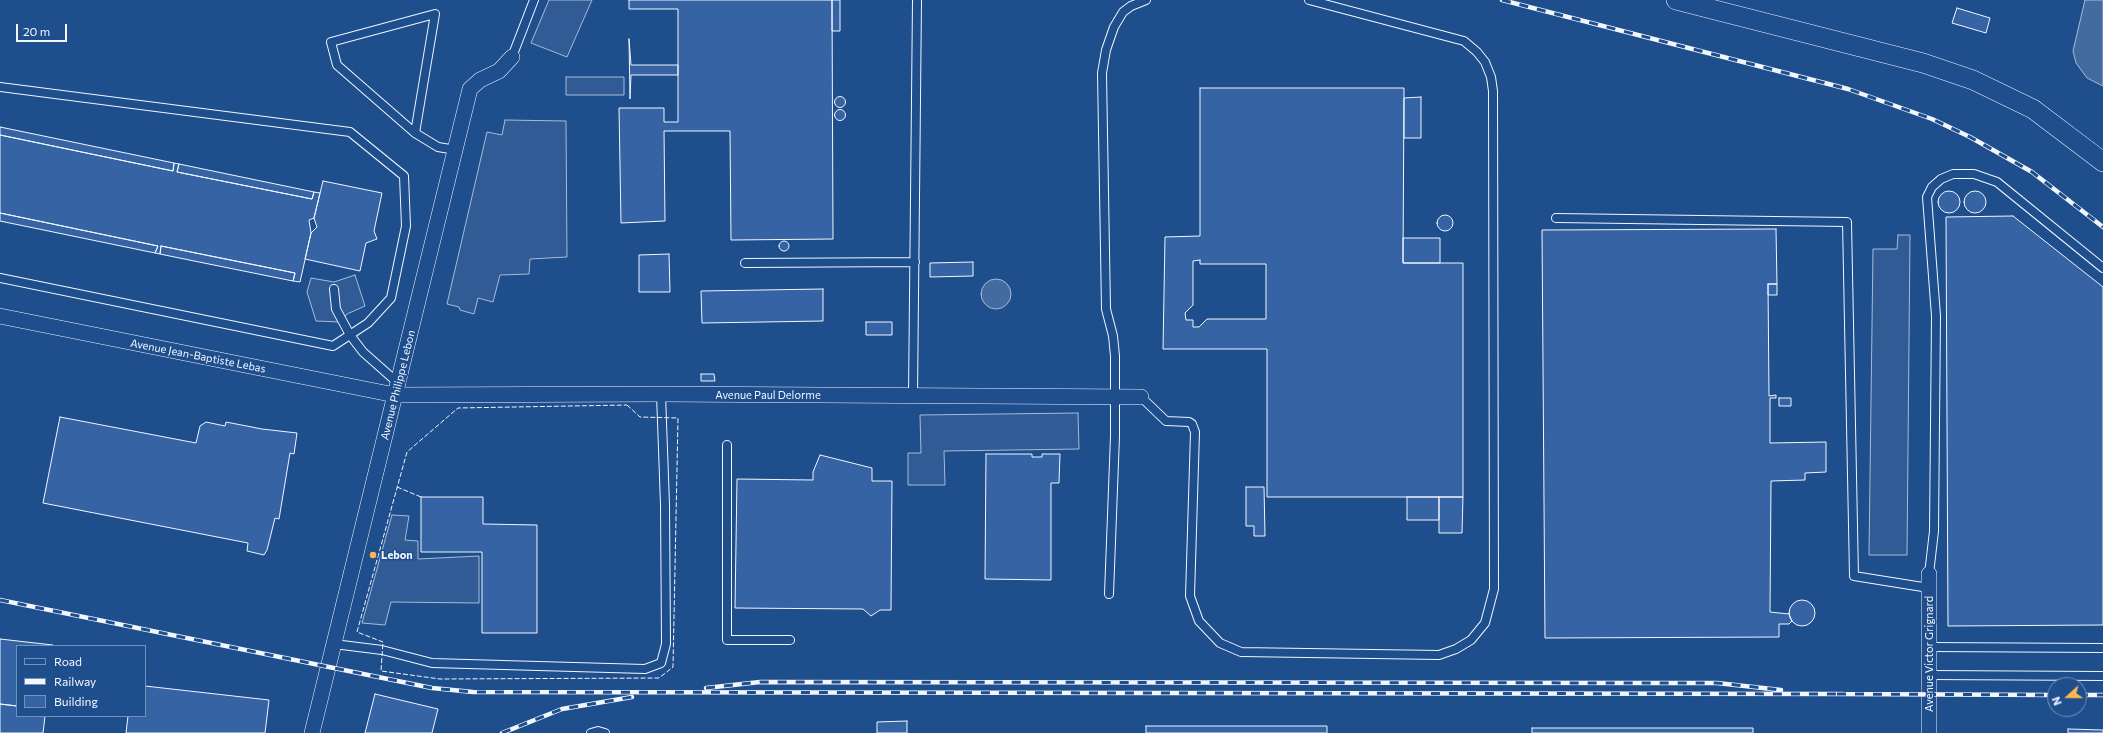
<!DOCTYPE html>
<html>
<head>
<meta charset="utf-8">
<style>
	body { margin:0 }
	#map { position:relative; width:2103px; height:733px; overflow:hidden; background:#1f4e8c; font-family:Commissioner,sans-serif }
	canvas { display:block }
	.legend { position:absolute; left:16px; top:645px; width:130px; height:72px; box-sizing:border-box; background:#1f4e8c; border:1px solid #7391ba; margin:0; padding:5px 7px; list-style:none; font-size:12px; color:#f2f6ff }
	.legend li { display:flex; align-items:center; gap:8px; height:20px }
	.legend b { width:20px; border:1px solid #7391ba }
	.north { position:absolute; left:2047px; top:677px; width:40px; height:40px; box-sizing:border-box; background:#1f4e8c; border:1px solid #7391ba; border-radius:50%; rotate:249deg; font-size:11px; font-weight:700; line-height:16px; text-align:center; color:#f2f6ff }
	.north::after { content:''; display:block; margin:auto; width:14px; height:18px; background:#ffb74d; clip-path:polygon(50% 0,100% 100%,50% 72%,0 100%) }
	.scale { position:absolute; left:16px; top:24px; width:51px; height:18px; box-sizing:border-box; border:2px solid #f2f6ff; border-top:0; padding-left:5px; font-size:12px; line-height:14px; white-space:nowrap; color:#f2f6ff; -webkit-text-stroke:3px #1f4e8c; paint-order:stroke }
</style>
</head>
<body>
<div id="map">
<canvas width="2103" height="733"></canvas>
<ul class="legend">
<li><b style="height:5px;background:#1f4e8c"></b>Road</li>
<li><b style="height:5px;background:#f2f6ff"></b>Railway</li>
<li><b style="height:11px;background:#3563a3"></b>Building</li>
</ul>
<div class="north">N</div>
<div class="scale">20 m</div>
</div>
<script>
const g = document.querySelector('canvas').getContext('2d');
g.lineJoin = 'round';
function fill(path, color) { g.fillStyle = color; g.fill(path, 'evenodd'); }
const toPath = rows => new Path2D(rows.map(r => 'M' + r).join(''));
function stroke(path, color, width, dash) { g.strokeStyle = color; g.lineWidth = width; g.lineCap = dash ? 'butt' : 'round'; g.setLineDash(dash || []); g.stroke(path); }
function label(font, color, halo, rows, align = 'center') {
  g.font = font + ' Commissioner,sans-serif'; g.lineWidth = 3; g.setLineDash([]); g.textBaseline = 'middle'; g.strokeStyle = halo; g.fillStyle = color; for (const [text, x, y, turn = 0] of rows) {
    g.save(); g.translate(x, y); g.rotate((+turn || 0) * Math.PI / 180); g.textAlign = isNaN(turn) ? turn : align; if (halo) g.strokeText(text, 0, 0); g.fillText(text, 0, 0); g.restore();
  }
}
const built = toPath([
	[549,0,592,0,567,57,531,43,549,0],
	[566,77,624,77,624,95,566,95,566,77],
	[505,120,566,121,567,257,530,259,529,274,500,275,493,302,478,298,474,314,460,310,459,307,447,304,487,132,502,135,505,120],
	[1898,235,1910,235,1907,555,1869,555,1873,249,1897,249,1898,235],
	[355,275,365,306,347,314,340,322,316,321,307,292,311,278,334,282,355,275],
	[1078,413,1079,449,944,451,945,485,908,485,908,453,921,453,920,415,1078,413],
	[392,515,409,516,405,540,418,541,418,559,479,556,479,603,391,602,385,625,362,623,392,515]
]);
fill(built, '#305b95');
stroke(built, '#a8bbd7', 1);
const water = toPath([
	[2085,0,2103,0,2103,86,2087,78,2076,63,2073,51,2085,0],
	'981 294a15 15 0 1 1 30 0a15 15 0 1 1-30 0Z'
]);
fill(water, '#446ba0');
stroke(water, '#a8bbd7', 1);
const building = toPath([
	[629,0,832,0,833,239,731,240,730,131,664,131,665,221,621,223,619,108,664,108,664,122,678,122,678,9,629,9,629,0],
	[832,0,840,0,840,31,832,31,832,0],
	[1957,8,1990,18,1986,33,1952,23,1957,8],
	[629,39,631,65,678,65,678,75,631,75,630,99,629,39],
	[1200,88,1404,88,1403,263,1463,263,1463,497,1267,497,1267,349,1163,349,1165,237,1200,236,1200,88],
	[1200,260,1200,264,1266,264,1266,319,1207,319,1199,327,1193,327,1193,320,1186,320,1185,313,1193,305,1193,261,1200,260],
	'834.5 102a5.5 5.5 0 1 1 11 0a5.5 5.5 0 1 1-11 0Z',
	[1421,97,1421,138,1404,138,1404,98,1421,97],
	'834.5 115a5.5 5.5 0 1 1 11 0a5.5 5.5 0 1 1-11 0Z',
	[0,127,174,163,173,171,0,135,0,127],
	[0,135,173,171,174,163,179,164,177,172,312,199,314,192,320,193,314,218,309,220,311,233,300,282,293,281,295,273,161,246,160,254,155,253,158,246,0,213,0,135],
	[179,164,208,170,314,192,312,199,177,172,179,164],
	[323,181,382,193,374,231,377,239,366,243,360,271,305,259,311,233,317,227,314,218,323,181],
	'1964 202a11 11 0 1 1 22 0a11 11 0 1 1-22 0Z',
	'1938 202a11 11 0 1 1 22 0a11 11 0 1 1-22 0Z',
	[0,213,158,246,155,253,0,221,0,213],
	'1437 223a8 8 0 1 1 16 0a8 8 0 1 1-16 0Z',
	[2013,216,2103,287,2103,625,1948,626,1946,217,2013,216],
	[1776,229,1777,284,1768,284,1769,396,1776,395,1776,398,1770,398,1770,443,1826,442,1826,472,1805,473,1805,480,1771,481,1770,612,1789,614,1792,621,1789,624,1779,624,1779,637,1545,638,1542,230,1776,229],
	[1403,238,1440,238,1440,263,1403,263,1403,238],
	'779 246a5 5 0 1 1 10 0a5 5 0 1 1-10 0Z',
	[161,246,295,273,293,281,199,262,160,254,161,246],
	[669,254,670,292,639,292,639,255,669,254],
	[973,262,973,276,930,277,930,263,973,262],
	[1768,284,1777,284,1777,295,1768,295,1768,284],
	[823,289,823,321,702,323,701,291,823,289],
	[866,322,892,322,892,335,866,335,866,322],
	[701,374,714,374,715,381,701,381,701,374],
	[1779,398,1791,398,1791,406,1779,406,1779,398],
	[60,417,196,443,200,426,206,422,225,426,226,422,262,429,297,433,294,454,290,453,279,519,275,518,267,550,264,555,247,551,248,543,43,503,60,417],
	[986,454,1032,454,1032,457,1042,457,1042,454,1060,454,1059,483,1051,483,1051,580,985,579,986,454],
	[820,455,872,468,872,481,892,481,891,610,880,610,871,616,863,609,735,608,737,479,813,480,813,472,820,455],
	[1246,487,1264,487,1265,536,1254,536,1254,526,1246,526,1246,487],
	[421,497,483,497,483,524,537,525,537,633,482,633,482,552,421,552,421,497],
	[1407,497,1439,497,1439,520,1407,520,1407,497],
	[1439,497,1463,497,1462,533,1439,533,1439,497],
	'1789 613a13 13 0 1 1 26 0a13 13 0 1 1-26 0Z',
	[0,639,53,645,52,646,17,646,17,706,0,704,0,639],
	[145,686,269,700,265,733,126,733,128,716,145,716,145,686],
	[375,694,438,709,432,733,365,733,375,694],
	[0,704,17,706,17,716,45,716,43,733,0,733,0,704],
	[907,721,907,733,877,733,877,722,907,721],
	[1146,726,1327,726,1327,733,1146,733,1146,726],
	[1532,728,1753,728,1753,733,1532,733,1532,728],
	[2068,729,2103,730,2103,733,2068,733,2068,729]
]);
fill(building, '#3563a3');
stroke(building, '#f2f6ff', 1);
const service = toPath([
	[512,57,534,0],
	[0,87,350,132,404,176,406,226,391,298,368,323,333,346,0,278],
	[415,133,435,14,331,42,337,65,415,133,438,147,456,150],
	[1556,218,1847,222,1854,576,1929,588],
	[745,263,915,262],
	[334,289,336,309,350,335,363,352,398,383],
	[913,396,917,0],
	[1141,397,1166,421,1189,422,1192,424,1195,432,1190,596,1199,621,1220,643,1241,652,1439,655,1456,649,1471,640,1485,623,1494,589,1493,91,1491,77,1485,62,1477,52,1464,41,1309,0],
	[727,445,727,640,790,640],
	[1929,574,1934,531,1936,316,1927,197,1932,187,1941,179,1953,174,1974,174,1997,182,2103,268],
	[1109,594,1115,436,1115,356,1113,336,1106,309,1102,73,1106,50,1114,27,1123,12,1131,6,1146,0],
	[334,644,382,650,432,663,645,669,661,663,666,644,665,505,661,394],
	[1929,647,2103,648],
	[1929,675,2103,676],
	[591,733,598,731,605,733]
]);
const minor = toPath([
	[0,316,395,395,661,394,1141,397],
	[1929,574,1929,733],
	[312,733,470,89,480,80,499,71,512,57]
]);
const tertiary = toPath([
	[1676,0,1923,63,1973,80,2033,109,2103,162]
]);
stroke(service, '#f2f6ff', 10);
stroke(minor, '#f2f6ff', 16);
stroke(tertiary, '#f2f6ff', 20);
stroke(service, '#1f4e8c', 8);
stroke(minor, '#1f4e8c', 15);
stroke(tertiary, '#1f4e8c', 19);
const rail = toPath([
	[1502,0,1848,89,1932,119,1970,137,2032,172,2103,227],
	[0,600,432,688,473,692,1843,694],
	[706,688,760,682,1668,683,1717,683,1781,690],
	[1837,694,2055,695],
	[2079,695,2103,695],
	[502,733,562,709,632,697]
]);
stroke(rail, '#f2f6ff', 4.5);
stroke(rail, '#1f4e8c', 3, [9]);
stroke(toPath([
	[627,405,640,417,678,418,673,667,659,678,440,679,381,671,383,642,357,632,407,452,458,408,627,405],
	[397,487,421,497]
]), '#f2f6ff', 1, [5, 2]);
for (const [x, y, r, color] of [
	[373,555,4,"#ffb74d"]
]) { const dot = new Path2D(); dot.arc(x, y, r, 0, 2 * Math.PI); g.fillStyle = color; g.fill(dot); stroke(dot, '#1f4e8c', 1.5); }
label('11px', '#f2f6ff', '#1f4e8c', [
	["Avenue Jean-Baptiste Lebas",198,356,11],
	["Avenue Philippe Lebon",398,385,-76],
	["Avenue Paul Delorme",768,395],
	["Avenue Victor Grignard",1929,654,-90]
]);
label('bold 11px', '#f2f6ff', '#1f4e8c', [
	["Lebon",381,555]
], 'left');
</script>
</body>
</html>
